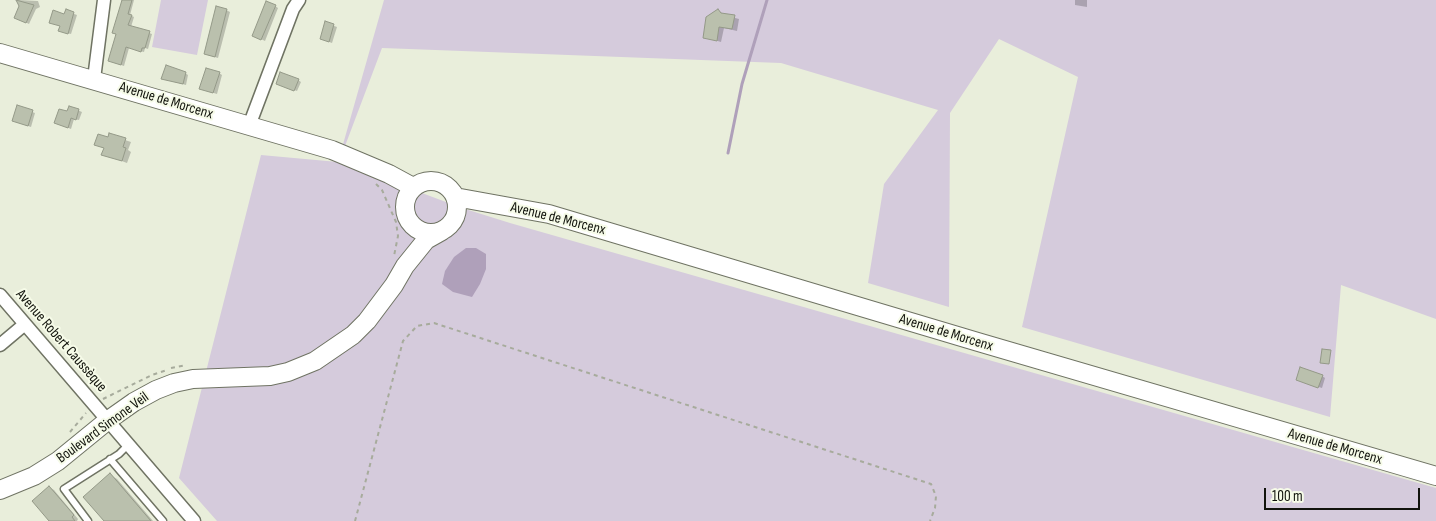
<!DOCTYPE html>
<html>
<head>
<meta charset="utf-8">
<style>
	body { margin:0 }
	#map { position:relative; width:1436px; height:521px; overflow:hidden; background:#e9eedb; font-family:"Sofia Sans Condensed",sans-serif }
	canvas { display:block }
	.scale { position:absolute; left:1264px; top:488px; width:156px; height:22px; box-sizing:border-box; border:2px solid #11130c; border-top:0; padding-left:6px; font-size:15px; line-height:18px; white-space:nowrap; color:#11130c; -webkit-text-stroke:4px #f6fbe8; paint-order:stroke }
</style>
</head>
<body>
<div id="map">
<canvas width="1436" height="521"></canvas>
<div class="scale">100 m</div>
</div>
<script>
const g = document.querySelector('canvas').getContext('2d');
g.lineJoin = 'round';
function fill(path, color) { g.fillStyle = color; g.fill(path, 'evenodd'); }
const toPath = rows => new Path2D(rows.map(r => 'M' + r).join(''));
function stroke(path, color, width, dash) { g.strokeStyle = color; g.lineWidth = width; g.lineCap = dash ? 'butt' : 'round'; g.setLineDash(dash || []); g.stroke(path); }
function label(font, color, halo, rows, align = 'center') {
  g.font = font + ' "Sofia Sans Condensed",sans-serif'; g.lineWidth = 4; g.setLineDash([]); g.textBaseline = 'middle'; g.strokeStyle = halo; g.fillStyle = color; for (const [text, x, y, turn = 0] of rows) {
    g.save(); g.translate(x, y); g.rotate((+turn || 0) * Math.PI / 180); g.textAlign = isNaN(turn) ? turn : align; if (halo) g.strokeText(text, 0, 0); g.fillText(text, 0, 0); g.restore();
  }
}
fill(toPath([
	[161,0,208,0,197,55,152,47],
	[384,0,1436,0,1436,319,1341,285,1330,417,1022,327,1078,77,999,39,950,113,949,307,868,283,884,184,938,110,781,63,382,48,339,162,462,208,510,223,1436,488,1436,521,217,521,179,478,261,155,338,162]
]), '#d5cbdc');
fill(toPath([
	[466,248,476,248,486,254,486,269,480,284,472,297,453,292,442,284,445,271,454,257]
]), '#afa0ba');
fill(toPath([
	[18,0,38,1,40,7,36,9,29,24,19,19,20,6],
	[123,0,134,0,130,15,134,17,131,27,152,34,148,49,145,48,144,52,129,48,124,66,112,62],
	[1075,0,1087,0,1087,7,1075,5],
	[275,6,278,8,265,41,257,37],
	[226,10,230,12,218,58,208,55,205,54],
	[718,10,724,15,739,19,737,31,724,28,721,42,704,37],
	[66,11,77,15,71,34,63,32],
	[326,23,337,27,332,43,321,39],
	[185,73,188,75,186,85,163,79],
	[219,73,222,75,217,94,204,90],
	[298,80,301,82,297,91,281,85],
	[70,107,82,112,79,120,74,119,71,129,59,124,68,113],
	[32,112,35,113,31,127,16,122],
	[110,135,131,142,128,150,131,152,127,163,103,154,105,148,96,144,109,138],
	[1322,376,1325,378,1322,388,1300,381],
	[110,475,117,479,153,521,105,521],
	[49,487,54,490,78,519,77,521,52,521]
]), '#0003');
stroke(toPath([
	[728,153,742,84,767,0]
]), '#afa0ba', 3);
const building = toPath([
	[16,0,34,5,26,23,14,18,19,6,16,0],
	[122,0,132,0,128,14,132,15,128,25,150,31,145,48,142,48,141,52,126,47,121,65,108,61,116,34,112,33,122,0],
	[266,1,276,5,261,40,252,36,266,1],
	[216,6,227,9,215,57,204,54,216,6],
	[66,9,74,12,68,34,58,31,60,26,49,23,53,10,64,14,66,9],
	[718,9,721,13,735,15,732,29,719,27,717,41,703,38,706,17,718,9],
	[325,21,334,24,329,42,320,39,325,21],
	[166,65,186,72,183,84,161,79,166,65],
	[206,68,220,72,213,93,199,89,206,68],
	[280,72,299,79,294,91,276,84,280,72],
	[17,105,33,110,28,126,12,121,17,105],
	[69,106,79,109,76,120,71,118,68,128,54,123,59,109,67,111,69,106],
	[109,133,126,138,123,147,126,148,122,161,101,155,104,148,94,145,98,134,108,137,109,133],
	[1322,349,1331,350,1329,364,1320,363,1322,349],
	[1300,367,1323,375,1318,388,1296,380,1300,367],
	[110,473,151,521,104,521,83,497,110,473],
	[49,486,74,515,72,517,75,521,49,521,32,501,49,486]
]);
fill(building, '#bac0ad');
stroke(building, '#949988', 1);
const service = toPath([
	[110,459,163,521],
	[88,521,64,489,119,454,128,445]
]);
const minor = toPath([
	[94,79,104,0],
	[249,126,293,9,299,0],
	[0,295,194,521],
	[0,345,25,324]
]);
const secondary = toPath([
	[0,53,332,150,389,174,413,187],
	'405 207a26 26 0 1 1 52 0a26 26 0 1 1-52 0Z',
	[455,197,549,214,978,342,1436,476],
	[0,490,34,476,58,461,107,421,134,402,156,390,174,383,193,379,270,376,288,372,315,361,353,335,367,321,394,285,405,266,426,240,442,231]
]);
stroke(service, '#6f7363', 9);
stroke(minor, '#6f7363', 15);
stroke(secondary, '#6f7363', 20);
stroke(toPath([
	[376,184,382,190,396,222,398,236,394,256],
	[171,368,186,365],
	[103,399,152,375,167,370],
	[70,432,86,413],
	[355,521,403,341,417,326,434,323,931,484,936,496,935,508,930,521]
]), '#a7ab9c', 2, [4, 4]);
stroke(service, '#fff', 6);
stroke(minor, '#fff', 12);
stroke(secondary, '#fff', 18);
label('15px', '#11130c', '#f6fbe8', [
	["Avenue de Morcenx",166,101,17],
	["Avenue de Morcenx",558,219,14],
	["Avenue de Morcenx",946,333,17],
	["Avenue Robert Caussèque",61,341,49],
	["Boulevard Simone Veil",103,428,-36],
	["Avenue de Morcenx",1335,447,16]
]);
</script>
</body>
</html>
